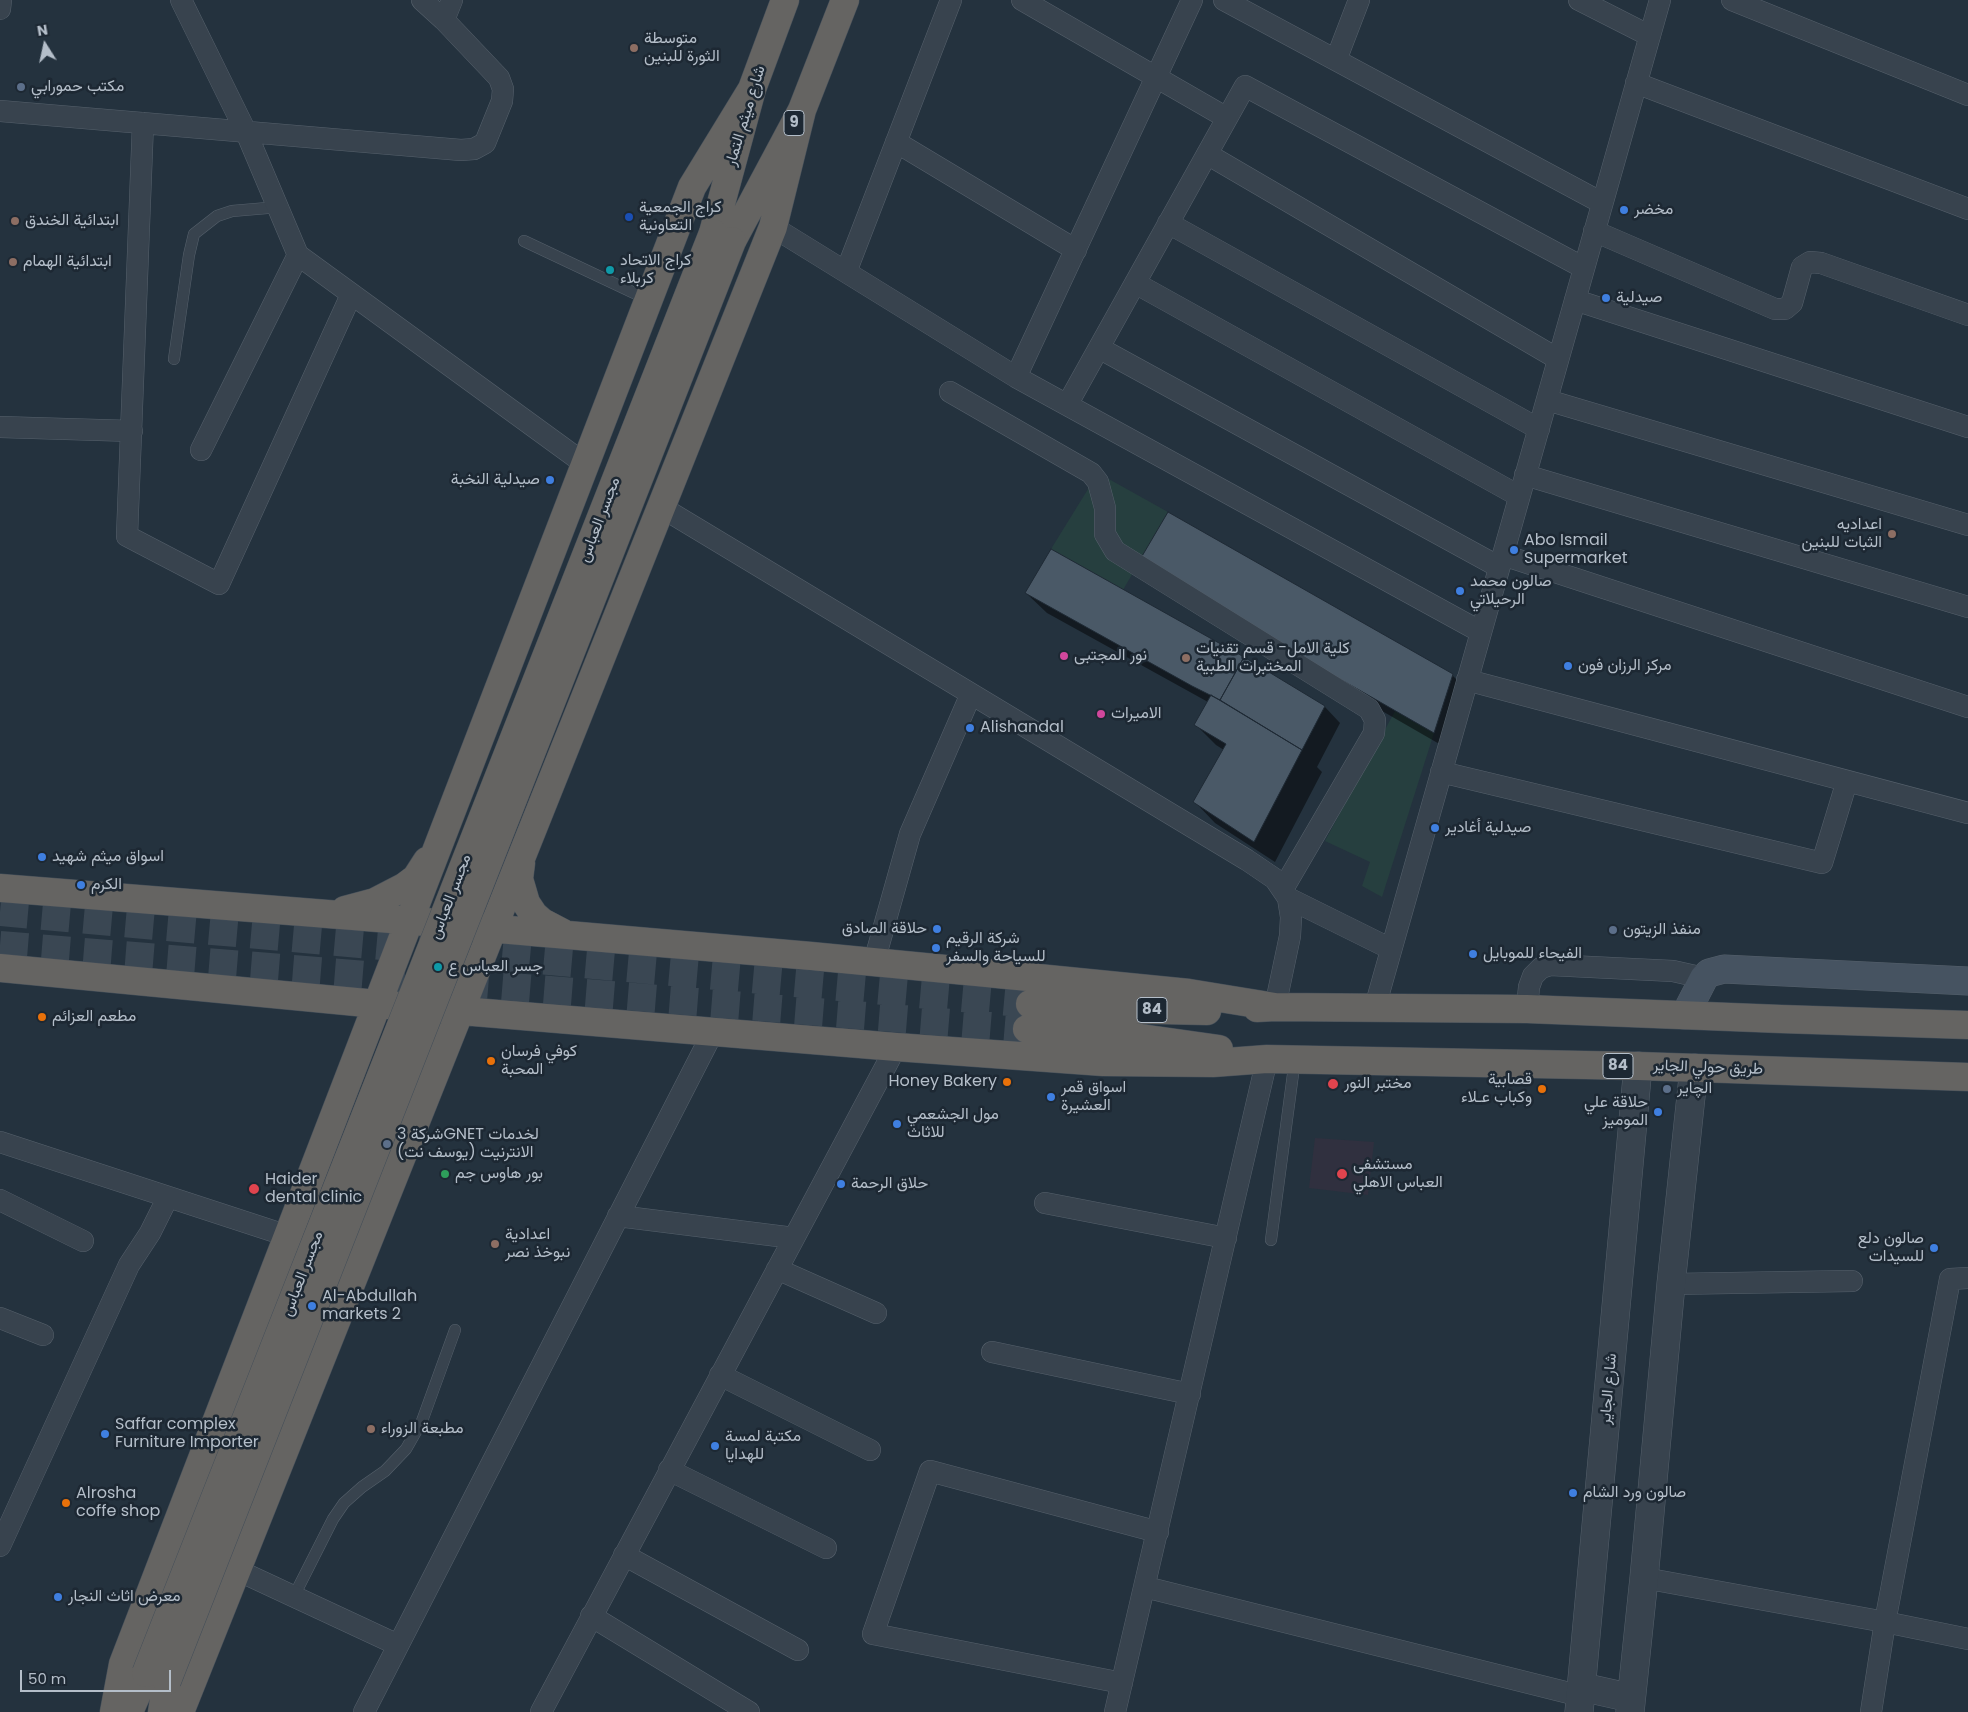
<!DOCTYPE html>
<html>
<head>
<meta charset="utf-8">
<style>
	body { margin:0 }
	#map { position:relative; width:1968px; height:1712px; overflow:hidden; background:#24323e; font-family:Poppins,sans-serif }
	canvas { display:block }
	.north { position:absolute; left:20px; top:20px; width:50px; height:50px; -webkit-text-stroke:4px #1d2833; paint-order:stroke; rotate:350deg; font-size:14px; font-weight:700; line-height:20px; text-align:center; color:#b4bec9 }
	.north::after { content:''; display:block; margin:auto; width:18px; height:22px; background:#b4bec9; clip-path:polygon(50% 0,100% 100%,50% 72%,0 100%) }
	.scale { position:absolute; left:20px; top:1670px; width:151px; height:22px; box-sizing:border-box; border:2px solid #b4bec9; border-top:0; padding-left:6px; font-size:15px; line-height:18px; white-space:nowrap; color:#b4bec9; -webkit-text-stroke:4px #1d2833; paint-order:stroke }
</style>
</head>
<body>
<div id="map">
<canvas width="1968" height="1712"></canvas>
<div class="north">N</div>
<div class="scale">50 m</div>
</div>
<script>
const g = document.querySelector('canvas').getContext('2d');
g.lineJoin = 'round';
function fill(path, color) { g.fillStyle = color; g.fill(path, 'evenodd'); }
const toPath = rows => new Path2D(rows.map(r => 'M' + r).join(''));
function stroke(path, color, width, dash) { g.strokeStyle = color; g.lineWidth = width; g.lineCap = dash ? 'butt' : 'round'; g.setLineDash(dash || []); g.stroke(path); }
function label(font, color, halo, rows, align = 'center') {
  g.font = font + ' Poppins,Vazirmatn,sans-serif'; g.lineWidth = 5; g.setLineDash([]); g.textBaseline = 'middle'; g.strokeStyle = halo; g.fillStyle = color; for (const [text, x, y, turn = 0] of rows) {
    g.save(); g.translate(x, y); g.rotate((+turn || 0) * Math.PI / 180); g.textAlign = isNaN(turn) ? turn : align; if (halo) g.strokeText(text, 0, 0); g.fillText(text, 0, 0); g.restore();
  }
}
fill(toPath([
	[1315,1138,1374,1142,1368,1195,1309,1188]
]), '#30303f');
fill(toPath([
	[1098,473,1168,512,1123,590,1051,549],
	[1395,711,1434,733,1382,897,1362,886,1370,862,1325,841]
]), '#263f3f');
fill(toPath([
	[1160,583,1452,675,1473,696,1455,753],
	[1026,593,1244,658,1325,707,1340,723,1317,767,1322,772,1275,862,1215,823,1195,802,1224,750,1216,745,1196,725,1208,702,1047,613]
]), '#0007');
const building = toPath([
	[1168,512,1453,674,1434,733,1138,563,1168,512],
	[1051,549,1244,657,1220,700,1192,686,1025,593,1051,549],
	[1244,657,1325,706,1302,750,1220,700,1244,657],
	[1211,695,1302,750,1254,842,1193,802,1226,744,1194,725,1211,695]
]);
fill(building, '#4a5967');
stroke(building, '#1f2a35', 1);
stroke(toPath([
	[0,912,1030,1004],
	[0,945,1027,1029]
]), '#3a4753', 28, [28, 14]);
const service = toPath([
	[524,241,649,300],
	[174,359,189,255,194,234,217,216,232,211,279,207],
	[1271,1240,1295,1059],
	[294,1596,333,1519,344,1503,362,1487,385,1471,406,1449,422,1421,455,1330]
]);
const minor = toPath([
	[181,0,246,132,298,255,585,464],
	[1022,0,1227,118],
	[1224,0,1602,203],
	[1579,0,1650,36],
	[1732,0,1968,95],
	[0,9,1,0],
	[444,20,452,0],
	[1336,60,1359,0],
	[1636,83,1968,209],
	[0,111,461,150,474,149,485,143,502,101,503,89,499,78,444,20,422,0],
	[143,123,127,536,219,584,351,295],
	[896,142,1076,250],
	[1207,154,1558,359],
	[1168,223,1539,429],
	[773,227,1016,377,1481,632],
	[1594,231,1775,309,1785,309,1792,303,1802,267,1810,262,1821,263,1968,315],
	[846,272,951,0],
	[1135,283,1519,496],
	[1575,300,1968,427],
	[1099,348,1499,567],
	[1016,377,1192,0],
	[950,392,1091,473,1098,482,1105,508,1105,534,1115,551,1369,709,1375,720,1374,733,1283,889],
	[1547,400,1968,525],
	[1067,405,1245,86,1584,268],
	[0,427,132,431],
	[201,450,298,255],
	[1525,475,1968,607],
	[661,507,1247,860,1275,879,1288,898,1291,917,1290,936,1275,1007],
	[1503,555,1968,707],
	[1467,680,1968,813],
	[1441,772,1822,863,1847,781],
	[1288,898,1391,949],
	[874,962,910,834,971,694],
	[1375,1007,1660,0],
	[1527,1009,1529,987,1533,976,1541,968,1550,965,1673,971,1704,978],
	[0,1142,288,1236],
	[0,1200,83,1241],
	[1045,1203,1226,1238],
	[618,1216,794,1238],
	[777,1269,876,1313],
	[1671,1284,1852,1281],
	[0,1318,43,1335],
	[992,1352,1190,1394],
	[720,1375,870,1450],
	[669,1470,826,1548],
	[0,1546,129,1265,150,1233,168,1197],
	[624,1555,798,1650],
	[237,1570,398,1645],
	[1644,1578,1885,1622,1968,1639],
	[1145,1587,1581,1696],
	[591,1616,749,1712],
	[1122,1683,873,1634,930,1471,1158,1532],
	[364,1712,713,1032],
	[541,1712,896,1047],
	[1115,1712,1267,1059],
	[1871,1712,1885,1622,1950,1279,1968,1278]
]);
const tertiary = toPath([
	[1582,1687,1631,1698],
	[1579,1712,1638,1066],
	[1630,1712,1644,1578,1671,1284,1694,1068]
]);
const secondary = toPath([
	[1685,1015,1704,978,1709,973,1724,969,1968,981]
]);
const trunk = toPath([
	[713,233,752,89,785,0],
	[732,241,802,110,845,0],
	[521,863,519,879,526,903,534,915,542,922,563,933],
	[0,888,428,922],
	[345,910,375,902,404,887,416,878,427,861],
	[475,927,811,956,1028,977,1189,993,1275,1007],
	[0,968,377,1004,896,1047,1103,1062,1213,1063,1267,1059,1638,1066,1968,1077],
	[1030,1004,1114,1009,1207,1011],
	[1257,1008,1275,1007,1527,1009,1781,1019,1968,1025],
	[1027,1029,1141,1038,1219,1049],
	[114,1712,123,1664,692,187,752,89],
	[129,1712,146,1673],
	[162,1712,167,1681],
	[180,1712,773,227,802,110]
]);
stroke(service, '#56616c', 12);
stroke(minor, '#56616c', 22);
stroke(tertiary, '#56616c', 29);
stroke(secondary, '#56616c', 29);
stroke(trunk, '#434e59', 29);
stroke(service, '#38434e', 11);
stroke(minor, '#38434e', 21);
stroke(tertiary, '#38434e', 28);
stroke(secondary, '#465361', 28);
stroke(trunk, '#656462', 28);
const trunkBridge = toPath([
	[146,1673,713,233],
	[167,1681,732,241]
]);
stroke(trunkBridge, '#434e59', 29, []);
stroke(trunkBridge, '#656462', 28);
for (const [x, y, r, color] of [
	[634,48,5,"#8d6e63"],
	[21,87,5,"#5c6f8a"],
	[1624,210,5,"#3f7fe0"],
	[629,217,5,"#1a4fb4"],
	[15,221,5,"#8d6e63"],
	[13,262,5,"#8d6e63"],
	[610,270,5,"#0f9aa8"],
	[1606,298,5,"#3f7fe0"],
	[550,480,5,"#3f7fe0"],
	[1892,534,5,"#8d6e63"],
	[1514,550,5,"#3f7fe0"],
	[1460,591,5,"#3f7fe0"],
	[1064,656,5,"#d1479c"],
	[1186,658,5,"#8d6e63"],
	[1568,666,5,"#3f7fe0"],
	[1101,714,5,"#d1479c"],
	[970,728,5,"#3f7fe0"],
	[1435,828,5,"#3f7fe0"],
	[42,857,5,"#3f7fe0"],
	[81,885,5,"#3f7fe0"],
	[937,929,5,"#3f7fe0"],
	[1613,930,5,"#5c6f8a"],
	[936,948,5,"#3f7fe0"],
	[1473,954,5,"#3f7fe0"],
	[438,967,5,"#0f9aa8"],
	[42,1017,5,"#e8710a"],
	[491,1061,5,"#e8710a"],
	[1007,1082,5,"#e8710a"],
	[1333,1084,6,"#e0444e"],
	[1542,1089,5,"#e8710a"],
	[1667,1089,5,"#5c6f8a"],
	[1051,1097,5,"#3f7fe0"],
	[1658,1112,5,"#3f7fe0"],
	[897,1124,5,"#3f7fe0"],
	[387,1144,5,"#5c6f8a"],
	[445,1174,5,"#2e9e5b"],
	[1342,1174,6,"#e0444e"],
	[841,1184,5,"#3f7fe0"],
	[254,1189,6,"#e0444e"],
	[495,1244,5,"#8d6e63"],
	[1934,1248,5,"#3f7fe0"],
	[312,1306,5,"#3f7fe0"],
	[371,1429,5,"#8d6e63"],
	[105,1434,5,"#3f7fe0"],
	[715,1446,5,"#3f7fe0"],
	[1573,1493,5,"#3f7fe0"],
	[66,1503,5,"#e8710a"],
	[58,1597,5,"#3f7fe0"]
]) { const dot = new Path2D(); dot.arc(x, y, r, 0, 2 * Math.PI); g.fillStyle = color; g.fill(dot); stroke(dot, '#1d2833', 2); }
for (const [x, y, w] of [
	[794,123,20],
	[1152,1010,30],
	[1618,1066,30]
]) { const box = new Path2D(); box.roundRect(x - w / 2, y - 12.5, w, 25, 4); g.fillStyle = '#1d2833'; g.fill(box); stroke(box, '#b4bec9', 1); }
label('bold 15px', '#b4bec9', null, [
	["9",794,123],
	["84",1152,1010],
	["84",1618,1066]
]);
label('16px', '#b4bec9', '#1d2833', [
	["متوسطة",644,39],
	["الثورة للبنين",644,57],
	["مكتب حمورابي",31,87],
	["كراج الجمعية",639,208],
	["التعاونية",639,226],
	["مخضر",1634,210],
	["ابتدائية الخندق",25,221],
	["كراج الاتحاد",620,261],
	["كربلاء",620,279],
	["ابتدائية الهمام",23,262],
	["صيدلية",1616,298],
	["صيدلية النخبة",540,480,"right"],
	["اعداديه",1882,525,"right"],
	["الثبات للبنين",1882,543,"right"],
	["Abo Ismail",1524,541],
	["Supermarket",1524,559],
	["صالون محمد",1470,582],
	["الرحيلاتي",1470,600],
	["كلية الامل- قسم تقنيات",1196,649],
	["المختبرات الطبية",1196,667],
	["نور المجتبى",1074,656],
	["مركز الرزان فون",1578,666],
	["الاميرات",1111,714],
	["Alishandal",980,728],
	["صيدلية أغادير",1445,828],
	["اسواق ميثم شهيد",52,857],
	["الكرم",91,885],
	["حلاقة الصادق",927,929,"right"],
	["منفذ الزيتون",1623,930],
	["شركة الرقيم",946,939],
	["للسياحة والسفر",946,957],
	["الفيحاء للموبايل",1483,954],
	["جسر العباس ع",448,967],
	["مطعم العزائم",52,1017],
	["كوفي فرسان",501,1052],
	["المحبة",501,1070],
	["قصابية",1532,1080,"right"],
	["وكباب عـلاء",1532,1098,"right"],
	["Honey Bakery",997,1082,"right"],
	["مختبر النور",1344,1084],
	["اسواق قمر",1061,1088],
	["العشيرة",1061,1106],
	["الچاير",1677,1089],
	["حلاقة علي",1648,1103,"right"],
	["الموميز",1648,1121,"right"],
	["مول الجشعمي",907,1115],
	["للاثاث",907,1133],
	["شركة 3GNET لخدمات",397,1135],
	["الانترنيت (يوسف نت)",397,1153],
	["مستشفى",1353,1165],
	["العباس الاهلي",1353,1183],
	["بور هاوس جم",455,1174],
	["Haider",265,1180],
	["dental clinic",265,1198],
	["حلاق الرحمة",851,1184],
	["اعدادية",505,1235],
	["نبوخذ نصر",505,1253],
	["صالون دلع",1924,1239,"right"],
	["للسيدات",1924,1257,"right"],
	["Al-Abdullah",322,1297],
	["markets 2",322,1315],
	["Saffar complex",115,1425],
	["Furniture Importer",115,1443],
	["مطبعة الزوراء",381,1429],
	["مكتبة لمسة",725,1437],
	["للهدايا",725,1455],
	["صالون ورد الشام",1583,1493],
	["Alrosha",76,1494],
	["coffe shop",76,1512],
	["معرض اثاث النجار",68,1597]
], 'left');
label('16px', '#b4bec9', '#1d2833', [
	["شارع ميثم التمار",746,116,-73],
	["مجسر العباس",600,520,-69],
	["مجسر العباس",451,897,-69],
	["طريق حولي الجاير",1708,1068,2],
	["مجسر العباس",303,1274,-69],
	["شارع الجاير",1609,1389,-85]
]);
</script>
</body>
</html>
